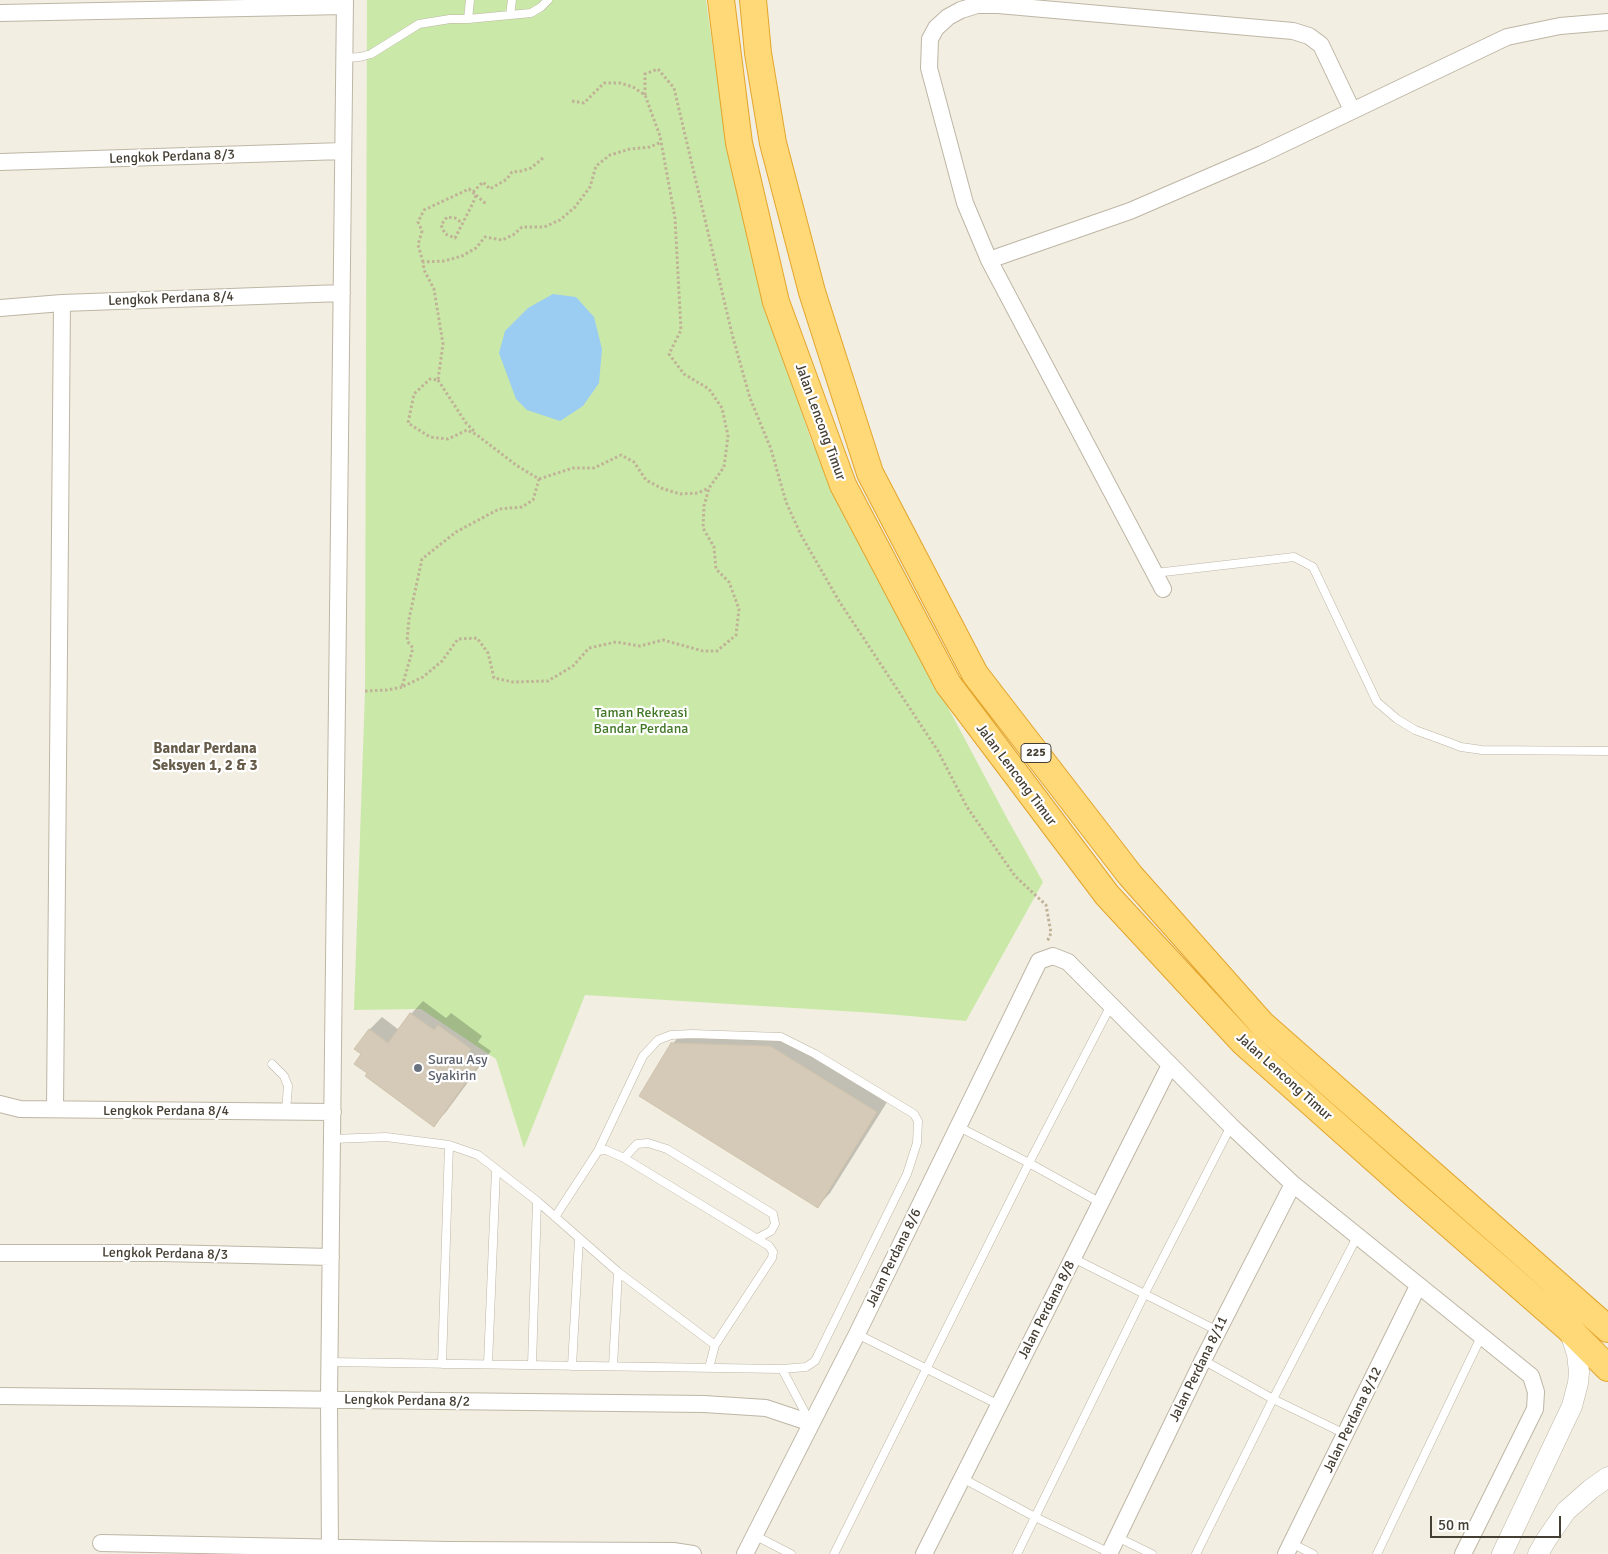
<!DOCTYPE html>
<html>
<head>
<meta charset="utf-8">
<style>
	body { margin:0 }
	#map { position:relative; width:1608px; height:1554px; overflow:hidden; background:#f2eee2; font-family:Signika,sans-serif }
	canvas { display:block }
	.scale { position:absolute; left:1430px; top:1516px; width:131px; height:22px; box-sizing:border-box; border:2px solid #443e33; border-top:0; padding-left:6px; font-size:15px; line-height:18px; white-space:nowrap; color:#443e33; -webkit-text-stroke:4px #fff; paint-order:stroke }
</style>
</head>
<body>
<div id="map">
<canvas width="1608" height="1554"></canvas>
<div class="scale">50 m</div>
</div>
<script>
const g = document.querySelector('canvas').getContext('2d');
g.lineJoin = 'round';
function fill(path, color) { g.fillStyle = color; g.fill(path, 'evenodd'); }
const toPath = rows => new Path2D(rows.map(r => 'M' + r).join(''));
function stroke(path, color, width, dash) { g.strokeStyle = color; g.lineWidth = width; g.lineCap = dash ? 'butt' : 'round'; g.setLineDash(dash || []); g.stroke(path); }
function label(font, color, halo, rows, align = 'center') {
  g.font = font + ' Signika,sans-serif'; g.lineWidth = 4.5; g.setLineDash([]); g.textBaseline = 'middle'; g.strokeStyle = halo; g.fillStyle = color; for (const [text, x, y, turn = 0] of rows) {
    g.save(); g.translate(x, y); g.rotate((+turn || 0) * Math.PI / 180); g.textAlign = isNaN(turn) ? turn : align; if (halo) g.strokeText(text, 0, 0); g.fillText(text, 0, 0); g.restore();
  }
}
fill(toPath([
	[367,0,706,0,715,63,759,286,811,440,872,565,1008,820,1043,882,966,1021,875,1013,585,995,524,1148,496,1059,421,1009,354,1010,365,691]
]), '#cae9a9');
fill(toPath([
	[553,294,576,297,594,317,602,349,599,383,583,406,560,421,527,410,516,399,499,353,505,331,528,308]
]), '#9bccf2');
fill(toPath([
	[423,1001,446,1018,451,1013,482,1036,478,1042,491,1051,446,1112,433,1125,368,1073,363,1053,356,1048,370,1029,382,1017,399,1030,411,1014],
	[685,1031,783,1033,889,1099,830,1193,818,1206,672,1044]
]), '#0003');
const building = toPath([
	[410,1013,434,1030,438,1025,471,1049,467,1055,479,1064,434,1127,365,1076,367,1073,354,1064,361,1054,354,1049,369,1029,388,1043,410,1013],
	[671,1043,770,1046,877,1112,818,1208,639,1096,671,1043]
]);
fill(building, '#d4cab7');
stroke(building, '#cfc2ab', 1);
const service = toPath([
	[470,0,468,19,531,13,541,7,548,0],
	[510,15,512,0],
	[345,58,360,57,371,54,419,24,450,19,468,19],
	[1155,573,1294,557,1313,567,1377,702,1397,719,1415,730,1448,742,1461,747,1482,750,1608,751],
	[272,1064,284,1076,288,1086,286,1111],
	[959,1127,1029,1163,1101,1203],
	[332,1139,386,1137,449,1145,478,1155,537,1201,618,1272,715,1345,709,1368],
	[624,1158,637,1144,648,1143,667,1149,773,1214,775,1224,771,1231,758,1238],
	[555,1217,598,1151,606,1150,624,1158,769,1246,773,1252,772,1258,715,1345],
	[1073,1258,1218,1331],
	[857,1334,999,1405],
	[1203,1360,1273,1399,1345,1434],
	[330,1362,782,1369,806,1367,815,1361,907,1174,917,1143,918,1121,914,1114,815,1054,781,1037,692,1034,671,1035,658,1040,643,1056,598,1151],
	[442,1364,449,1145],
	[488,1364,496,1170],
	[532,1365,537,1201],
	[572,1366,579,1239],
	[613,1366,618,1272],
	[782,1369,809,1420],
	[962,1478,1035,1517,1110,1553],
	[756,1536,791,1554],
	[1117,1537,1152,1554],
	[1291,1543,1313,1554],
	[834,1554,1029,1163,1111,1005],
	[1017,1554,1145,1293,1231,1126],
	[1196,1554,1273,1399,1357,1237],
	[1377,1554,1481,1337]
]);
const minor = toPath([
	[0,13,345,6],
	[0,162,343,151],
	[989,260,1130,211,1262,154,1507,37,1560,26,1608,22],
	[0,308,62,303,342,293],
	[1163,589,989,260,965,203,929,68,930,39,936,28,948,17,961,10,977,5,998,5,1293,31,1309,36,1321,45,1352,110],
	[0,1104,20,1109,333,1112],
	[55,1109,62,303],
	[0,1253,163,1253,331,1257],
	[0,1396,704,1404,766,1408,811,1423],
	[101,1543,448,1550,673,1551,693,1554],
	[330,1554,329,1399,345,0],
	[745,1554,857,1334,1039,961,1053,956,1068,962,1231,1126,1293,1184,1531,1376,1536,1392,1535,1409,1463,1554],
	[924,1554,1170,1065],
	[1109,1554,1203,1360,1293,1184],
	[1286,1554,1418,1286]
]);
const tertiary = toPath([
	[1502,1554,1572,1406,1578,1383,1579,1372,1577,1354,1569,1329],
	[1538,1554,1546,1540,1566,1511,1591,1489,1608,1477]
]);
const trunk = toPath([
	[721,0,739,143,776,302,843,485,948,684,1107,895,1243,1042,1406,1187,1569,1329,1608,1368],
	[753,0,758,53,773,143,812,292,870,473,975,674,1130,875,1262,1024,1608,1329]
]);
stroke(service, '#beb6a5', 9);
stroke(minor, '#beb6a5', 18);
stroke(tertiary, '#beb6a5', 21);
stroke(trunk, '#e3a52c', 28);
stroke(toPath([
	[645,95,645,74,658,69,674,88,732,334,750,398,771,449,786,502,801,535,839,601,938,751,967,807,1015,876,1046,905,1051,933,1047,942],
	[572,101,584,103,604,83,620,83,633,87,645,95,660,136,675,218,681,330,669,354,684,374,709,389,722,408,728,436,724,467,709,488,704,506,703,528,714,547,716,569,729,582,739,609,736,635,717,651,703,651,663,640,640,646,616,642,589,648,573,666,548,681,513,682,494,678,488,653,477,638,458,639,442,661,423,677,402,687,413,648,407,641,409,619,422,559,456,532,499,509,522,507,533,500,539,479,516,465,477,435,467,430,448,439,430,437,408,423,414,394,430,379,438,380,443,344,434,289,424,270,423,262,444,261,462,256,476,248,485,237,502,240,513,235,522,227,544,227,560,220,575,207,590,187,596,166,610,155,630,149,650,147,661,142],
	[473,192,483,182,490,189,507,179,512,172,521,171,531,168,543,158],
	[476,195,486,204],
	[423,262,418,245,422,231,418,222,424,210,469,189,476,195,473,203,455,238,445,234,441,225,447,217,455,218,462,223],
	[438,380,466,423,475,432],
	[539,479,573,468,594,468,621,455,634,462,646,480,661,488,680,494,698,493,709,488],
	[365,691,387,690,402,687]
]), '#c0b296', 3, [2.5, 2.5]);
stroke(service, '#fff', 8);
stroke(minor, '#fff', 16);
stroke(tertiary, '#fff', 20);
stroke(trunk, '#ffd877', 26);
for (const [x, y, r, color] of [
	[418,1068,5,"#6b7280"]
]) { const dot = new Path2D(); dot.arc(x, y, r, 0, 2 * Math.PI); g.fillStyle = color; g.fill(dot); stroke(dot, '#fff', 2); }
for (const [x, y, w] of [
	[1036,753,30]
]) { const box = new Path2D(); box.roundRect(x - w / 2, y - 9.5, w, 19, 4); g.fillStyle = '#fff'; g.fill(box); stroke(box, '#443e33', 1); }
label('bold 12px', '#443e33', null, [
	["225",1036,753]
]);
label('14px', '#443e33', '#fff', [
	["Lengkok Perdana 8/3",172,157,-2],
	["Lengkok Perdana 8/4",171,299,-2],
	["Jalan Lencong Timur",820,422,70],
	["Jalan Lencong Timur",1016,775,53],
	["Jalan Lencong Timur",1284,1077,42],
	["Lengkok Perdana 8/4",166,1111],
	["Lengkok Perdana 8/3",165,1254,1],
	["Jalan Perdana 8/6",894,1258,-64],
	["Jalan Perdana 8/8",1047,1310,-63],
	["Jalan Perdana 8/11",1199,1369,-64],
	["Lengkok Perdana 8/2",407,1401,1],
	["Jalan Perdana 8/12",1353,1420,-64]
]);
label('14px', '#417725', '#fff', [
	["Taman Rekreasi",641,713],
	["Bandar Perdana",641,729]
]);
label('14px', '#5b616d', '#fff', [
	["Surau Asy",428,1060],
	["Syakirin",428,1076]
], 'left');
label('bold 15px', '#675c4a', '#fff', [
	["Bandar Perdana",205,749],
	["Seksyen 1, 2 & 3",205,766]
]);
</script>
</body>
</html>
